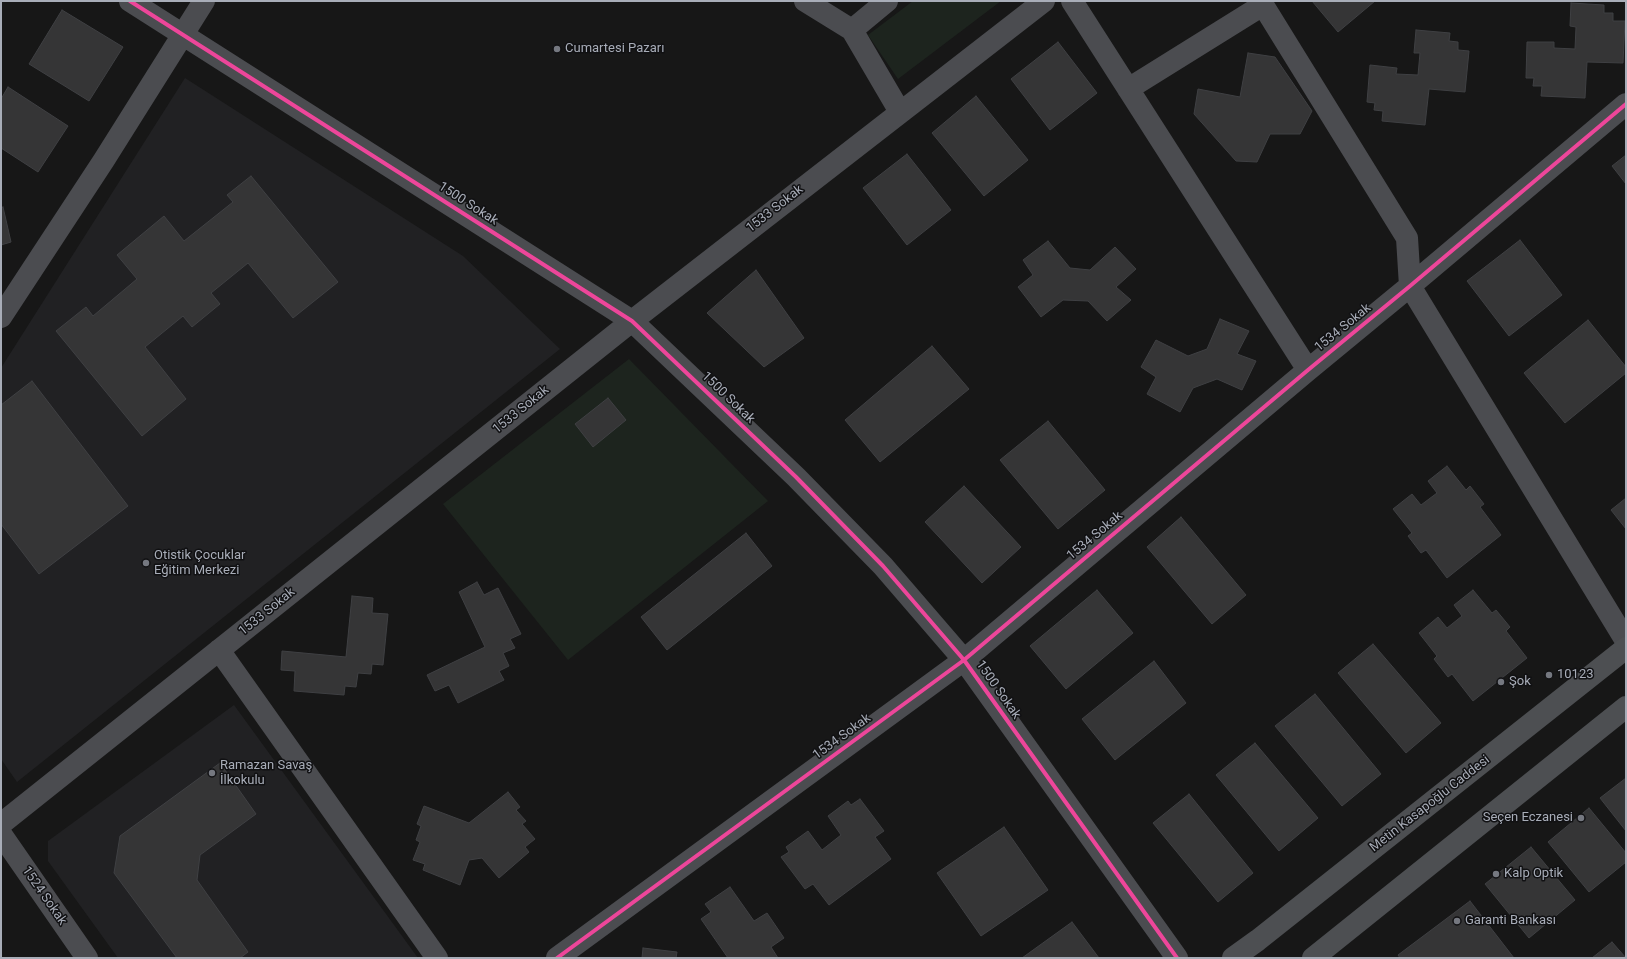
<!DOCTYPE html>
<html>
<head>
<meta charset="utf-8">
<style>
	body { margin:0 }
	#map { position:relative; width:1627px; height:959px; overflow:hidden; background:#171717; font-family:Roboto,sans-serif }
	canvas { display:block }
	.frame { position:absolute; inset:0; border:2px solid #a8adb8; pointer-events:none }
</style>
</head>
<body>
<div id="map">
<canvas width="1627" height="959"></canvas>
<div class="frame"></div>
</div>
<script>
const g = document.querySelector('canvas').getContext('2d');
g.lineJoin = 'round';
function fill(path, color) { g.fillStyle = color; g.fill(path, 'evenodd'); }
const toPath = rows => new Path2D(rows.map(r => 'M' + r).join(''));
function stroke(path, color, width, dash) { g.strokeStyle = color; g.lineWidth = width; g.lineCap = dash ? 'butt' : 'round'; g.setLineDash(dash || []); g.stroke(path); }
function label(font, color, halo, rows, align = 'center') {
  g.font = font + ' Roboto,sans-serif'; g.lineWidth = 3; g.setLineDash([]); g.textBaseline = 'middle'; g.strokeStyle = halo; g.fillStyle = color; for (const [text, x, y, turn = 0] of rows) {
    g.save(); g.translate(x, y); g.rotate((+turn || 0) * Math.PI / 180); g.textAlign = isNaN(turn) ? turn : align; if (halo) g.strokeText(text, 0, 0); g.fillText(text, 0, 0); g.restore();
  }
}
fill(toPath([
	[185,78,463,256,560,349,17,782,1,759,1,368],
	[234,705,418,958,118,958,48,861,48,841]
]), '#212123');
fill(toPath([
	[913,1,1001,1,898,79,868,35],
	[629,359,768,501,568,660,443,504]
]), '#1d241e');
const building = toPath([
	[1312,1,1375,1,1338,32,1312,1],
	[1571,3,1604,5,1604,13,1613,13,1613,21,1625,21,1623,63,1587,62,1585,98,1541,96,1542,86,1533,86,1534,78,1526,78,1527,42,1554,42,1554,48,1575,49,1576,27,1570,26,1571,3],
	[62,10,123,47,89,101,29,64,62,10],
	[1416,30,1450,33,1449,41,1458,42,1458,50,1469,51,1465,92,1429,89,1425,125,1382,121,1383,111,1374,110,1375,103,1367,102,1370,65,1397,68,1396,74,1418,75,1420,53,1414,53,1416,30],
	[1058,42,1097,93,1050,130,1011,79,1058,42],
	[1248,53,1275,57,1312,111,1300,134,1270,134,1257,162,1236,161,1194,114,1198,89,1240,97,1248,53],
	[8,87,68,126,38,172,1,148,1,99,8,87],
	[976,96,1028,160,984,196,932,133,976,96],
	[907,154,951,210,907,245,863,188,907,154],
	[1626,155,1626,184,1612,166,1626,155],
	[251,176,338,282,293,318,248,263,211,293,220,304,192,327,183,316,145,347,186,399,142,436,56,331,86,307,93,316,137,279,117,255,164,216,184,241,233,202,227,195,251,176],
	[3,207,11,242,1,245,1,208,3,207],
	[1520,240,1562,295,1509,336,1467,281,1520,240],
	[1048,241,1070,268,1090,270,1115,247,1136,269,1116,287,1131,300,1107,321,1088,301,1063,300,1041,317,1018,287,1033,275,1023,260,1048,241],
	[756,270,804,338,764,367,707,313,756,270],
	[1220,319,1249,331,1237,354,1256,361,1242,390,1217,379,1193,388,1180,412,1147,394,1156,377,1141,367,1156,340,1188,356,1207,349,1220,319],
	[1588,320,1626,367,1626,373,1565,423,1524,373,1588,320],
	[932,346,969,389,880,462,845,420,932,346],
	[32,381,128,506,39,574,1,524,1,405,32,381],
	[608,398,626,420,593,447,575,424,608,398],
	[1048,421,1105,490,1058,529,1000,460,1048,421],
	[1447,466,1466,490,1470,486,1484,504,1480,507,1501,535,1447,578,1426,550,1421,553,1408,536,1412,533,1393,509,1412,494,1421,505,1437,493,1428,481,1447,466],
	[964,486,1021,547,982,583,925,522,964,486],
	[1626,498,1626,529,1611,510,1626,498],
	[1181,517,1246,595,1212,624,1147,547,1181,517],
	[746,533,772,566,667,650,641,617,746,533],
	[477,582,484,595,498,588,521,634,510,639,515,648,503,653,509,666,499,671,504,680,458,703,449,685,435,691,427,675,485,647,459,592,477,582],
	[1097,590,1133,633,1066,689,1030,646,1097,590],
	[1473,590,1492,613,1496,610,1510,627,1506,631,1527,658,1473,701,1452,674,1448,677,1434,659,1437,656,1419,633,1438,617,1447,628,1462,616,1454,605,1473,590],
	[352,596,373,598,372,613,388,614,383,665,372,664,371,674,358,673,356,687,345,686,344,695,294,691,295,671,281,670,282,651,346,657,352,596],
	[1373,644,1441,723,1406,753,1338,673,1373,644],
	[1154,661,1186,703,1115,760,1082,719,1154,661],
	[1315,694,1381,774,1342,806,1275,726,1315,694],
	[1255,743,1318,818,1279,851,1216,775,1255,743],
	[220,763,256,814,200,855,197,880,248,952,240,958,177,958,114,873,120,836,220,763],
	[1626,778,1626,831,1600,798,1626,778],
	[508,792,520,807,516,810,526,821,522,824,535,839,525,847,529,852,499,878,482,858,469,860,460,885,423,870,425,864,413,860,420,842,416,840,421,826,417,824,424,806,469,823,508,792],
	[1189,794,1253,873,1218,902,1153,823,1189,794],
	[860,799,884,831,875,837,891,859,829,905,813,884,805,889,781,857,789,852,786,847,808,831,822,850,841,835,828,816,848,801,851,805,860,799],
	[1589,808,1626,853,1626,862,1589,892,1548,842,1589,808],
	[1004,827,1048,890,981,936,937,873,1004,827],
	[1531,847,1575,900,1529,938,1485,884,1531,847],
	[730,887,754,921,767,913,784,938,771,947,778,958,728,958,701,919,711,912,705,904,730,887],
	[1470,901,1514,958,1400,958,1398,955,1470,901],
	[1072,922,1099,958,1022,958,1072,922],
	[1612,942,1626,958,1592,958,1612,942],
	[643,948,677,952,676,958,642,958,643,948]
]);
fill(building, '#353536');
stroke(building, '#3f4043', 1);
stroke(toPath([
	[130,1,632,321,796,477,883,566,964,660,1177,958],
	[805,1,852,30,900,112],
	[1072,1,1308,370],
	[852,30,887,1],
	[1128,89,1263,5,1407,238,1410,286,1626,641],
	[1,317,104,160,204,1],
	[219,650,437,958],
	[1,824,632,321,1044,1],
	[1,834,87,958],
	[557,958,964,660,1308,370,1410,286,1626,104]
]), '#4b4c50', 22);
stroke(toPath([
	[1233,958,1258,940,1626,648],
	[1313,958,1626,707]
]), '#4d4f52', 22);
stroke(toPath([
	[130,1,632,321,796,477,883,566,964,660,1177,958],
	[557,958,964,660,1308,370,1410,286,1626,104]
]), '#ed469a', 4);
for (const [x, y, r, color] of [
	[557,49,4,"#757880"],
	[146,563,4,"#757880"],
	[1549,675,4,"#757880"],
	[1501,682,4,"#757880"],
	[212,773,4,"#757880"],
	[1581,818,4,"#757880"],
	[1496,874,4,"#757880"],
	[1457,921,4,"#757880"]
]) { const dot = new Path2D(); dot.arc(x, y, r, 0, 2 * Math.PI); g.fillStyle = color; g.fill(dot); stroke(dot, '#111113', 1.5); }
label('13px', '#a8adb8', '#111113', [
	["Cumartesi Pazarı",565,49],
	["Otistik Çocuklar",154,556],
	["Eğitim Merkezi",154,571],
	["10123",1557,675],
	["Şok",1509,682],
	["Ramazan Savaş",220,766],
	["İlkokulu",220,781],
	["Seçen Eczanesi",1573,818,"right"],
	["Kalp Optik",1504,874],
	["Garanti Bankası",1465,921]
], 'left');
label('13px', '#a8adb8', '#111113', [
	["1500 Sokak",468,204,33],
	["1533 Sokak",775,209,-38],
	["1534 Sokak",1343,328,-39],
	["1500 Sokak",728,398,44],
	["1533 Sokak",521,410,-39],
	["1534 Sokak",1095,536,-40],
	["1533 Sokak",267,612,-39],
	["1500 Sokak",998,690,55],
	["1534 Sokak",842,737,-36],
	["Metin Kasapoğlu Caddesi",1430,804,-38],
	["1524 Sokak",44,896,55]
]);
</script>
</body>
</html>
